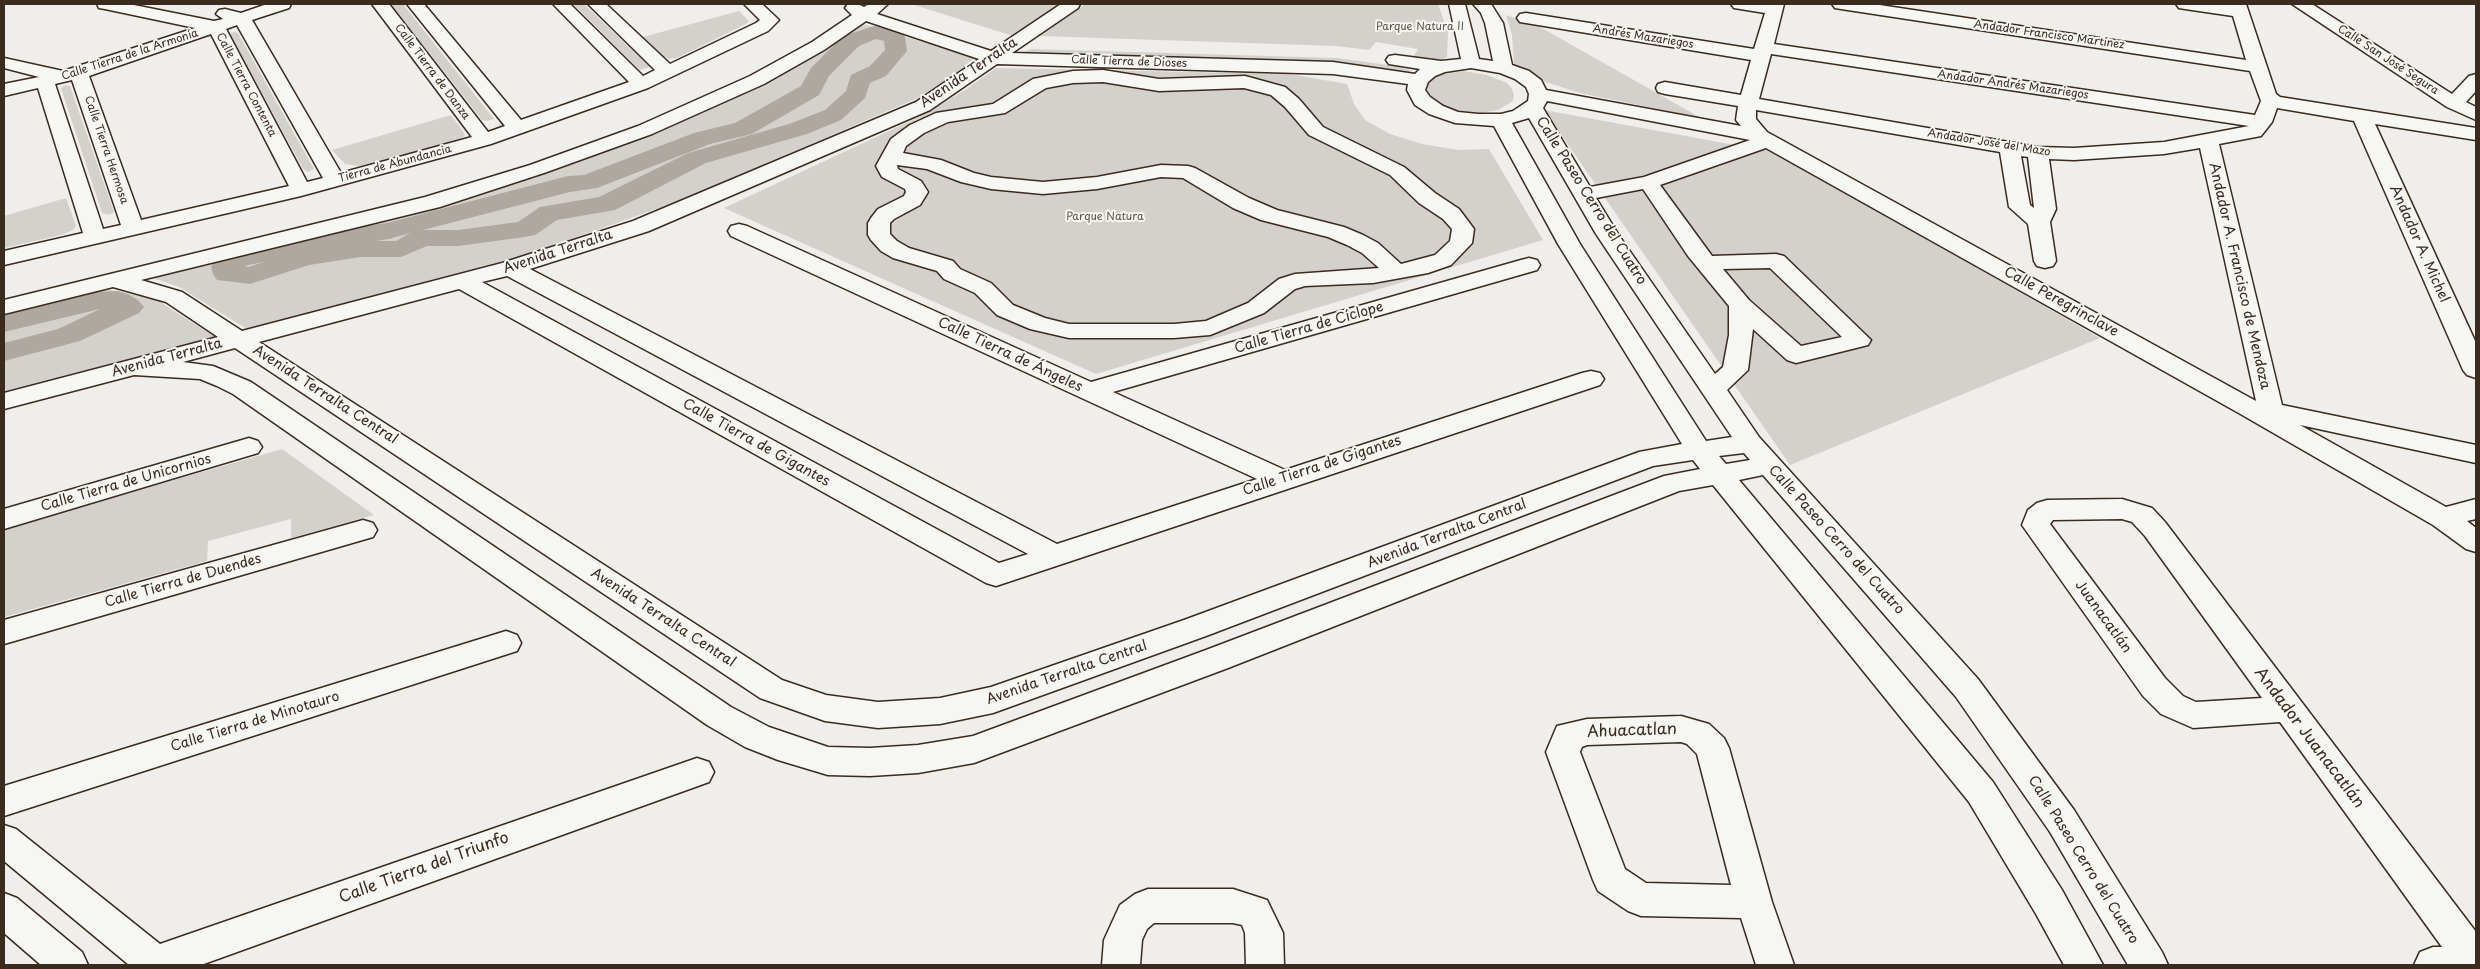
<!DOCTYPE html>
<html>
<head>
<meta charset="utf-8">
<style>
	body { margin:0 }
	#map { position:relative; width:2480px; height:969px; overflow:hidden; background:#efeeea; font-family:"Playpen Sans",sans-serif }
	canvas { display:block }
	.frame { position:absolute; inset:0; border:5px solid #3b2a1e; pointer-events:none }
</style>
</head>
<body>
<div id="map">
<canvas width="2480" height="969"></canvas>
<div class="frame"></div>
</div>
<script>
const g = document.querySelector('canvas').getContext('2d');
g.lineJoin = 'round';
function fill(path, color) { g.fillStyle = color; g.fill(path, 'evenodd'); }
const toPath = rows => new Path2D(rows.map(r => 'M' + r).join(''));
function stroke(path, color, width, dash) { g.strokeStyle = color; g.lineWidth = width; g.lineCap = dash ? 'butt' : 'round'; g.setLineDash(dash || []); g.stroke(path); }
function label(font, color, halo, rows, align = 'center') {
  g.font = font + ' "Playpen Sans",sans-serif'; g.lineWidth = 4; g.setLineDash([]); g.textBaseline = 'middle'; g.strokeStyle = halo; g.fillStyle = color; for (const [text, x, y, turn = 0] of rows) {
    g.save(); g.translate(x, y); g.rotate((+turn || 0) * Math.PI / 180); g.textAlign = isNaN(turn) ? turn : align; if (halo) g.strokeText(text, 0, 0); g.fillText(text, 0, 0); g.restore();
  }
}
fill(toPath([
	[391,4,403,4,494,119,487,121,482,120],
	[573,4,584,4,650,67,640,70],
	[911,4,1061,4,1013,36],
	[1086,4,1438,4,1448,33,1447,57,1441,60,1433,61,1413,57,1418,49,1376,42,1369,50,1336,46,1040,36],
	[739,11,749,21,746,24,677,58,669,59,663,56,643,37],
	[1506,15,1540,27,1701,118,1580,93,1536,79,1514,65,1512,35],
	[863,24,979,59,918,98,676,202,532,253,247,329,179,287,153,278,345,231,463,199,565,167,659,130,738,96,798,65],
	[234,32,238,33,314,169,308,172,303,169,230,34],
	[1032,49,1337,58,1395,66,1412,71,1404,73,1338,63,1031,54,1025,51],
	[996,68,1289,74,1347,84,1354,104,1365,120,1390,134,1422,144,1459,150,1489,149,1543,240,1096,374,724,208,921,116,965,90],
	[1463,71,1487,75,1507,83,1512,89,1514,95,1513,101,1498,110,1474,114,1448,111,1424,95,1425,83,1430,78,1439,75],
	[66,85,70,86,114,212,109,215,102,213,61,88],
	[1544,110,1773,152,2100,338,1790,465],
	[451,115,464,133,465,136,456,140,359,166,345,164,332,150],
	[66,198,76,226,73,230,61,235,4,248,4,216],
	[107,289,157,300,215,337,4,391,4,315],
	[282,449,374,515,291,538,291,519,208,541,207,561,4,617,4,529]
]), '#d4d1cc');
fill(toPath([
	[874,26,902,32,905,37,907,51,886,76,870,83,865,98,841,120,807,134,706,163,615,210,557,220,535,235,525,237,458,246,427,246,401,257,361,257,309,265,250,284,217,280,213,274,211,267,215,261,229,253,333,230,387,223,568,176,584,175,694,133,735,123,801,86,811,68,843,36,874,26],
	[876,39,884,41,885,50,870,66,851,75,846,91,825,110,789,124,688,153,599,197,540,207,518,222,458,230,423,230,570,192,597,188,710,144,752,134,819,95,829,76,859,46,876,39],
	[410,233,396,241,376,241,389,239,410,233],
	[264,262,248,267,245,267,248,265,264,262],
	[118,291,128,294,139,301,144,307,139,313,80,341,4,361,4,343,58,329,100,309,4,332,4,314,95,292,118,291]
]), '#afa8a1');
const minor = toPath([
	[97,4,129,4,214,21,223,19,216,14,219,10,225,9,241,13,267,4,291,4,289,8,252,20,341,173,472,137,372,4,389,4,488,132,505,126,407,4,424,4,521,120,629,82,553,4,570,4,643,76,655,70,588,4,606,4,670,64,756,23,760,20,744,4,762,4,779,20,768,31,648,88,491,144,301,196,4,265,4,251,83,233,38,88,4,96,4,84,39,77,4,68,4,58,63,71,195,28,105,9,99,8,97,4],
	[237,25,323,178,307,182,226,29,237,25],
	[211,34,289,186,141,220,89,76,211,34],
	[72,80,121,225,103,229,55,84,72,80],
	[848,4,858,4,864,7,869,4,888,4,877,14,991,51,1061,4,1080,4,1078,8,1012,53,1333,62,1415,74,1420,69,1389,64,1386,60,1389,56,1395,55,1441,61,1461,59,1449,4,1465,4,1479,59,1493,61,1485,23,1481,13,1473,4,1491,4,1503,23,1512,65,1529,71,1541,80,1546,90,1741,126,1736,120,1738,106,1665,94,1658,92,1656,88,1658,84,1665,82,1741,95,1751,60,1526,23,1520,22,1517,18,1520,14,1526,13,1754,49,1765,13,1734,8,1731,4,1784,4,1774,44,2255,115,2261,101,2250,71,1841,9,1835,8,1832,4,1873,4,2246,60,2233,16,2185,9,2179,8,2176,4,2246,4,2276,94,2280,97,2476,128,2476,140,2375,124,2476,343,2476,378,2467,375,2463,370,2354,121,2277,108,2272,122,2261,136,2219,144,2282,405,2476,445,2476,463,2300,425,2446,507,2476,499,2476,519,2467,521,2476,528,2476,552,2466,549,2433,525,2237,412,1766,148,1660,185,1712,256,1776,254,1784,256,1871,340,1868,345,1796,363,1787,360,1753,329,1748,370,1727,390,1759,437,1978,679,2074,810,2162,952,2168,965,2128,965,2050,832,1956,697,1763,475,1739,480,1993,782,2062,890,2103,965,2064,965,2036,914,1969,802,1713,485,1679,491,1228,668,974,763,918,773,870,776,828,775,778,760,745,747,707,725,233,394,217,386,200,379,134,375,4,409,4,393,218,337,166,302,113,287,4,314,4,300,425,197,530,165,638,126,750,76,812,42,852,15,845,8,848,4],
	[866,21,979,59,916,102,633,221,502,263,242,331,182,292,141,280,440,207,544,173,652,134,764,84,824,50,866,21],
	[1771,54,2249,126,2164,142,2074,148,2038,147,1759,99,1771,54],
	[997,64,1333,74,1408,84,1407,90,1415,105,1429,114,1455,123,1494,126,1558,244,1682,444,1639,452,1184,620,991,687,940,698,878,702,826,695,782,680,259,342,459,289,986,583,996,586,1600,385,1604,379,1600,373,1591,371,1582,373,1285,470,1113,392,1537,270,1540,265,1537,260,1529,258,1521,260,1091,382,747,226,739,224,731,226,728,231,731,236,1257,479,1057,544,530,269,649,231,930,110,997,64],
	[1471,68,1500,73,1515,79,1526,87,1529,94,1528,101,1513,111,1501,114,1478,114,1458,112,1443,106,1430,97,1425,90,1428,82,1435,76,1445,72,1471,68],
	[1547,101,1750,140,1644,177,1590,187,1543,108,1547,101],
	[1756,110,2000,152,2009,207,2028,224,2034,261,2037,266,2045,268,2053,266,2056,261,2050,222,2056,209,2049,159,2074,160,2164,154,2200,148,2256,401,1767,132,1756,119,1756,110],
	[1529,118,1596,234,1732,437,1706,441,1580,244,1512,123,1529,118],
	[2021,156,2028,157,2034,208,2030,205,2021,156],
	[1643,189,1688,256,1729,306,1729,335,1723,367,1715,374,1618,234,1596,198,1643,189],
	[1770,268,1842,337,1801,346,1749,300,1723,269,1770,268],
	[507,276,1028,554,999,563,482,282,507,276],
	[235,348,760,698,825,721,878,728,940,724,993,713,1206,636,1653,466,1693,460,1700,469,1664,476,1206,650,973,736,918,745,870,748,828,747,769,727,731,707,251,382,213,366,183,362,235,348],
	[1744,453,1750,460,1726,464,1719,456,1744,453],
	[2292,4,2312,4,2452,94,2469,76,2476,74,2476,91,2466,102,2476,107,2476,120,2447,107,2292,4],
	[1103,70,1159,79,1245,76,1285,87,1299,99,1323,127,1404,167,1435,193,1459,209,1474,229,1472,243,1451,265,1428,273,1373,283,1305,286,1295,289,1264,313,1210,335,1174,338,1069,338,1030,329,997,315,975,293,944,279,937,271,893,258,881,251,871,240,868,235,868,223,871,218,878,209,904,196,906,192,905,189,882,177,876,166,891,139,910,125,936,113,993,104,1033,79,1073,71,1103,70],
	[1103,82,1159,91,1244,88,1271,95,1285,107,1309,135,1390,175,1419,203,1443,219,1452,229,1450,241,1435,255,1401,264,1378,243,1363,235,1344,227,1277,210,1249,198,1195,168,1188,166,1161,165,1097,177,1043,182,991,177,974,173,941,160,903,153,906,146,924,133,948,122,1005,113,1046,88,1073,83,1103,82],
	[897,165,927,169,961,182,991,189,1043,194,1097,189,1161,177,1183,178,1233,208,1261,220,1328,237,1347,245,1362,253,1379,268,1295,274,1279,279,1248,303,1206,321,1174,324,1069,324,1045,318,1013,305,991,283,960,269,953,261,909,248,897,241,890,234,890,223,894,219,920,205,928,192,921,181,898,169,897,165],
	[249,438,258,441,262,447,258,453,4,529,4,509,249,438],
	[2122,499,2152,508,2165,522,2476,932,2476,965,2414,965,2420,952,2433,947,2442,947,2280,722,2193,728,2161,714,2143,696,2022,525,2028,510,2037,503,2047,500,2122,499],
	[2122,519,2132,522,2145,536,2262,698,2196,702,2183,696,2165,678,2050,524,2053,520,2122,519],
	[363,520,373,523,377,530,373,537,4,644,4,620,363,520],
	[506,631,517,635,521,643,517,651,4,816,4,786,506,631],
	[1681,716,1709,724,1724,738,1729,748,1772,902,1794,965,1756,965,1741,918,1641,916,1628,911,1598,891,1593,880,1546,752,1557,726,1587,719,1681,716],
	[1681,742,1687,744,1697,754,1731,885,1646,883,1625,869,1580,752,1582,747,1587,745,1681,742],
	[697,758,709,762,714,772,709,782,201,965,129,965,4,861,4,825,16,829,160,944,697,758],
	[1148,889,1233,889,1267,900,1283,933,1284,965,1246,965,1245,933,1242,925,1233,923,1154,923,1147,929,1142,940,1140,965,1102,965,1104,940,1120,905,1135,894,1148,889],
	[4,893,17,898,82,952,88,965,41,965,4,933,4,893]
]);
stroke(minor, '#3b2a1e', 3);
fill(minor, '#f6f6f2');
label('11px', '#61544a', '#f6f6f2', [
	["Parque Natura II",1420,27],
	["Parque Natura",1105,217]
]);
label('11px', '#3b2a1e', '#f6f6f2', [
	["Andador Francisco Martínez",2049,35,8],
	["Andrés Mazariegos",1643,37,9],
	["Calle Tierra de la Armonía",130,55,-18],
	["Calle San José Segura",2388,60,33],
	["Calle Tierra de Dioses",1129,62,2],
	["Calle Tierra de Danza",432,72,53],
	["Calle Tierra Contenta",246,85,62],
	["Andador Andrés Mazariegos",2013,85,8],
	["Andador José del Mazo",1989,143,9],
	["Calle Tierra Hermosa",106,150,71],
	["Tierra de Abundancia",395,164,-15]
]);
label('14px', '#3b2a1e', '#f6f6f2', [
	["Avenida Terralta",969,73,-34],
	["Calle Paseo Cerro del Cuatro",1591,201,58],
	["Andador A. Michel",2419,244,66],
	["Avenida Terralta",558,252,-18],
	["Andador A. Francisco de Mendoza",2239,276,77],
	["Calle Peregrinclave",2061,302,29],
	["Calle Tierra de Cíclope",1309,328,-16],
	["Calle Tierra de Ángeles",1010,355,25],
	["Avenida Terralta",167,358,-15],
	["Avenida Terralta Central",325,395,33],
	["Calle Tierra de Gigantes",756,443,29],
	["Calle Tierra de Gigantes",1322,466,-18],
	["Calle Tierra de Unicornios",126,483,-16],
	["Avenida Terralta Central",1447,534,-21],
	["Calle Paseo Cerro del Cuatro",1836,540,48],
	["Calle Tierra de Duendes",183,581,-16],
	["Juanacatlán",2103,617,54],
	["Avenida Terralta Central",663,618,33],
	["Avenida Terralta Central",1067,673,-19],
	["Calle Tierra de Minotauro",255,722,-17],
	["Calle Paseo Cerro del Cuatro",2083,860,58]
]);
label('16px', '#3b2a1e', '#f6f6f2', [
	["Ahuacatlan",1632,731,-2],
	["Andador Juanacatlán",2309,738,53],
	["Calle Tierra del Triunfo",424,868,-20]
]);
</script>
</body>
</html>
